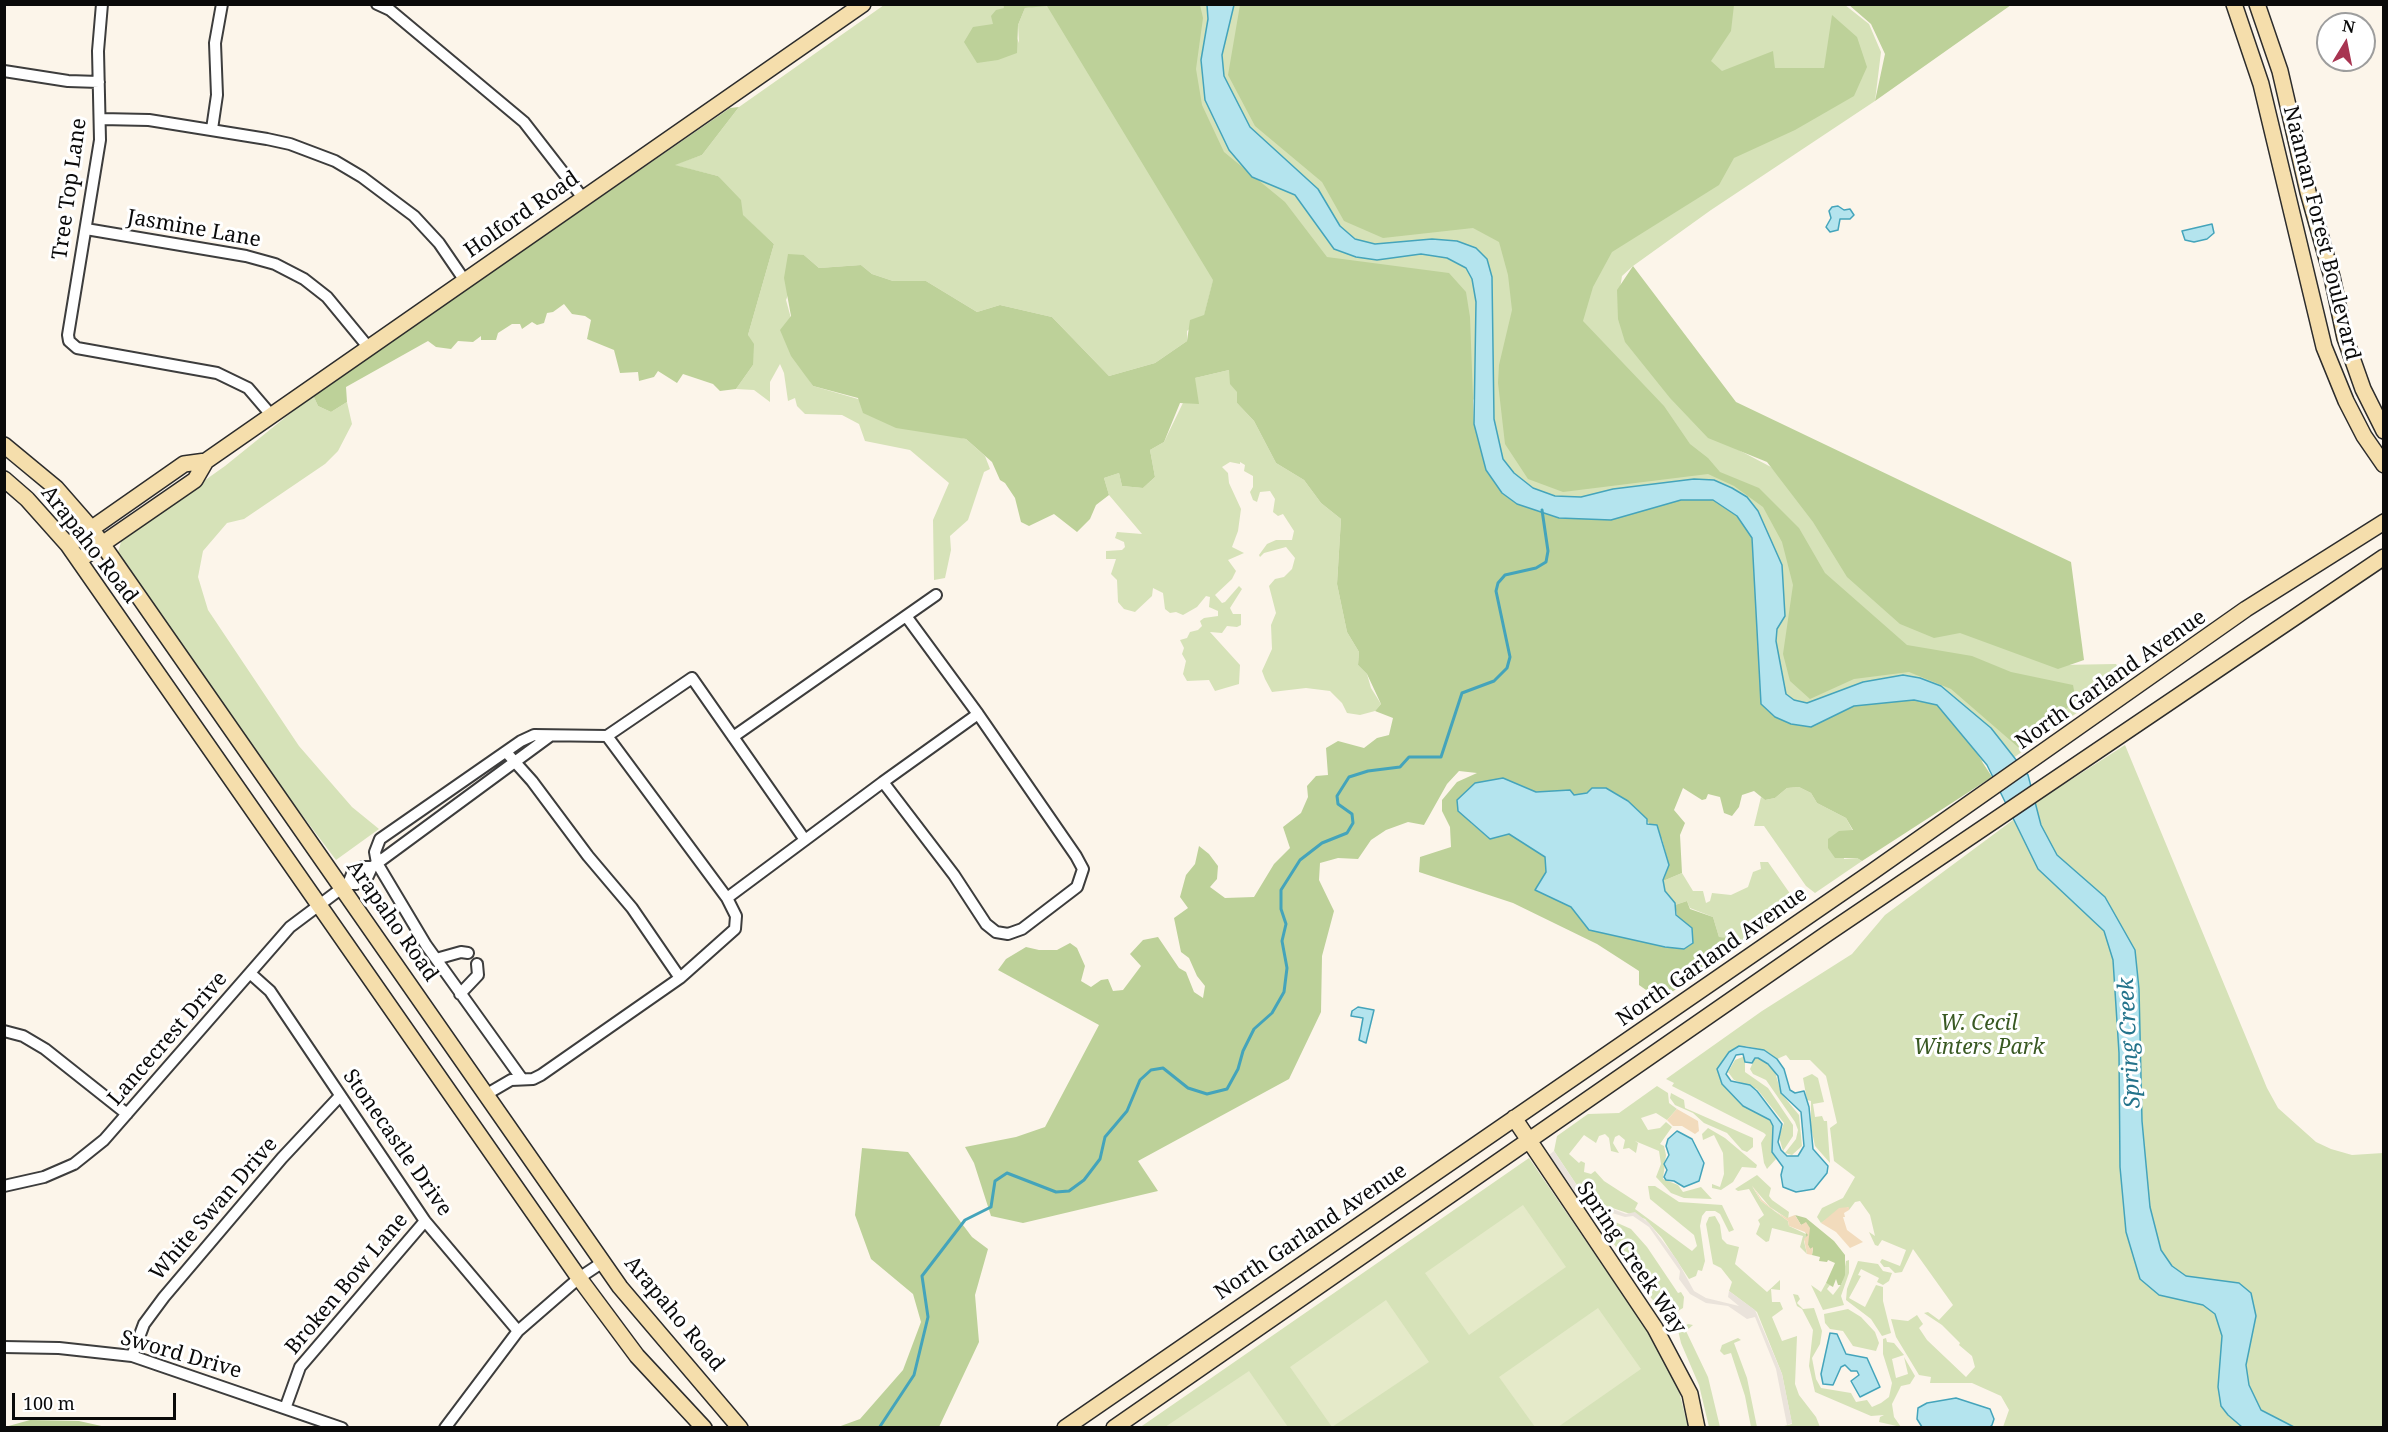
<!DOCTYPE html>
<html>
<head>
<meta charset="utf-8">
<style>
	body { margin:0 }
	#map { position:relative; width:2388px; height:1432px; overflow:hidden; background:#fcf5ea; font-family:"Noto Serif",serif }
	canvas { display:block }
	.frame { position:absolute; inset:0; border:6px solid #0a0a0a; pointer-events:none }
	.north { position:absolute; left:2316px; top:12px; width:60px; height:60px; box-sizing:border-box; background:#fff; border:2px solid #9d9d9d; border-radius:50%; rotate:10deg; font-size:16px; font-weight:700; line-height:24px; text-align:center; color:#0a0a0a }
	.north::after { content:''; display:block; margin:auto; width:21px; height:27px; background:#a83451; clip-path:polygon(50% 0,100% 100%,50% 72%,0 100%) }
	.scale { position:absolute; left:12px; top:1393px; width:164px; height:27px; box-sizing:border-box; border:3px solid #0a0a0a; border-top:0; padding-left:8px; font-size:18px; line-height:21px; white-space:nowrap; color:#0a0a0a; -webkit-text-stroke:4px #fff; paint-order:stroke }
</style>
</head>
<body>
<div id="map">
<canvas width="2388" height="1432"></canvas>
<div class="frame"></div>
<div class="north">N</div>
<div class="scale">100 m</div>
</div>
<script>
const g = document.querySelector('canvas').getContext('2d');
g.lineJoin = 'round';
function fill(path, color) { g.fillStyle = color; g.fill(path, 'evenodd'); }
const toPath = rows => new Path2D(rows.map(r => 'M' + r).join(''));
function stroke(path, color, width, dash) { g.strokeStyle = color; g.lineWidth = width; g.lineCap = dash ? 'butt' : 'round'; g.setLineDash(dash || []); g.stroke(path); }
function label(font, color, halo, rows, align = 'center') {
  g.font = font + ' "Noto Serif",serif'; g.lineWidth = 6; g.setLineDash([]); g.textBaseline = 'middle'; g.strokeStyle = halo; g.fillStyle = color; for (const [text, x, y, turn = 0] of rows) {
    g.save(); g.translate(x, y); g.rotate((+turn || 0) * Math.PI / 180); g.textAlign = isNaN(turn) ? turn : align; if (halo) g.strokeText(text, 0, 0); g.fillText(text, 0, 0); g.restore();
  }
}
fill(toPath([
	[884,5,1003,5,1019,43,1018,25,1025,8,1046,5,1845,5,1869,24,1881,52,1875,101,1711,210,1633,266,1622,276,1618,302,1712,436,1771,467,1816,519,1960,628,2059,665,2116,664,2126,678,2002,766,1798,718,1541,506,1500,461,1486,391,1339,492,1213,281,1204,316,1187,331,1187,341,1155,363,1109,376,1052,317,1000,305,977,312,926,281,893,281,872,274,861,265,819,268,804,255,786,300,807,377,813,386,858,399,940,433,966,439,985,456,990,469,984,472,968,520,950,536,951,550,945,578,934,580,933,520,949,483,910,450,865,441,859,424,842,415,805,414,797,406,795,398,788,401,784,373,780,364,770,382,770,402,754,390,736,389,753,365,748,335,774,244,742,215,718,176,673,165,702,155,739,107],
	[1229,370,1238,392,1237,403,1254,421,1276,463,1304,480,1321,503,1341,519,1337,584,1347,632,1359,652,1358,665,1367,674,1371,688,1381,704,1375,711,1360,715,1347,713,1342,703,1330,691,1306,688,1272,692,1265,679,1262,671,1272,649,1271,625,1276,613,1269,586,1275,579,1284,577,1292,569,1295,558,1286,547,1264,553,1260,557,1259,555,1267,544,1276,540,1292,540,1294,531,1283,514,1278,516,1273,512,1275,499,1270,491,1260,492,1257,502,1253,500,1250,492,1253,487,1253,476,1244,471,1245,465,1240,462,1240,464,1230,462,1222,467,1228,473,1229,483,1241,509,1238,531,1232,547,1244,553,1228,560,1236,571,1232,579,1215,595,1222,603,1225,602,1239,586,1242,589,1230,608,1233,614,1241,614,1241,625,1237,627,1227,626,1222,633,1210,632,1240,665,1239,684,1215,691,1209,680,1187,681,1183,674,1186,661,1182,654,1184,648,1180,640,1187,638,1190,632,1198,630,1202,626,1200,621,1204,618,1218,616,1218,611,1209,607,1210,597,1206,596,1197,607,1183,615,1176,612,1170,613,1165,609,1163,593,1153,588,1152,596,1135,612,1124,609,1118,602,1117,580,1111,574,1116,559,1106,559,1106,551,1122,550,1125,547,1124,542,1115,538,1117,532,1142,534,1109,495,1104,478,1119,473,1122,486,1143,488,1155,477,1150,450,1164,442,1195,378],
	[313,395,318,406,331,412,347,402,352,424,338,451,325,464,244,519,227,523,203,551,198,577,208,610,299,746,352,807,379,829,336,860,271,774,118,552,122,539,225,466],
	[2125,745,2267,1088,2278,1108,2316,1142,2331,1149,2352,1155,2383,1153,2383,1427,2003,1427,2009,1410,2001,1396,1972,1383,1930,1383,1931,1377,1919,1375,1896,1337,1891,1319,1908,1321,1917,1315,1923,1324,1919,1328,1927,1340,1966,1377,1975,1367,1972,1356,1959,1345,1960,1343,1942,1325,1924,1313,1928,1312,1939,1320,1953,1305,1913,1249,1902,1272,1895,1273,1889,1267,1884,1267,1880,1262,1882,1259,1900,1266,1906,1250,1882,1240,1878,1246,1875,1245,1869,1232,1875,1236,1870,1215,1860,1201,1855,1202,1849,1210,1848,1207,1821,1223,1817,1217,1822,1208,1843,1198,1855,1177,1834,1161,1830,1128,1837,1123,1826,1076,1810,1060,1790,1060,1786,1055,1777,1059,1764,1050,1746,1046,1717,1069,1743,1106,1770,1120,1773,1126,1772,1152,1776,1159,1767,1169,1764,1163,1761,1143,1766,1135,1764,1133,1672,1086,1674,1083,1666,1079,1762,1011,1852,954,1885,915,2044,797],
	[1799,787,1811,793,1817,803,1846,818,1853,831,1839,831,1844,859,1857,858,1862,861,1815,893,1806,886,1764,826,1754,826,1761,797,1765,800,1775,798,1787,788],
	[1760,862,1768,862,1791,895,1795,907,1734,949,1730,939,1719,937,1713,917,1690,908,1687,901,1675,905,1665,891,1663,881,1682,873,1693,891,1703,891,1706,903,1710,901,1712,893,1731,895,1748,887,1753,872,1761,869],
	[1745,1056,1745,1072,1768,1088,1793,1125,1793,1136,1783,1151,1779,1137,1784,1123,1757,1089,1734,1080,1728,1072,1735,1060],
	[1755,1058,1762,1059,1775,1072,1781,1093,1799,1115,1802,1146,1792,1155,1785,1153,1796,1139,1798,1130,1795,1122,1766,1080,1753,1074,1750,1069],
	[1812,1074,1818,1078,1824,1102,1813,1104,1815,1117,1822,1116,1824,1121,1827,1121,1830,1163,1815,1146,1811,1127,1811,1101,1807,1100,1803,1078],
	[1657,1086,1668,1093,1669,1103,1677,1109,1667,1120,1656,1113,1641,1118,1648,1130,1660,1128,1666,1122,1672,1127,1660,1144,1664,1146,1666,1155,1663,1179,1678,1185,1683,1192,1701,1187,1712,1199,1684,1198,1671,1193,1656,1177,1661,1164,1659,1151,1635,1141,1638,1143,1636,1153,1629,1148,1623,1149,1625,1140,1619,1135,1615,1137,1613,1143,1619,1153,1611,1151,1609,1138,1605,1134,1599,1136,1596,1143,1584,1135,1569,1154,1579,1163,1581,1161,1585,1163,1584,1172,1591,1174,1595,1171,1604,1181,1638,1203,1635,1209,1692,1251,1697,1246,1694,1235,1650,1199,1648,1186,1655,1186,1679,1202,1722,1205,1734,1230,1729,1232,1720,1214,1715,1211,1706,1211,1702,1216,1700,1226,1705,1261,1702,1271,1698,1270,1696,1276,1689,1279,1662,1238,1645,1219,1586,1199,1554,1151,1557,1136,1588,1114,1619,1113],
	[1671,1093,1684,1100,1685,1108,1753,1138,1753,1147,1747,1152,1742,1150,1727,1133,1704,1123,1693,1113,1675,1105,1670,1098],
	[1708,1128,1725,1138,1757,1165,1756,1168,1742,1167,1733,1182,1721,1190,1712,1188,1712,1184,1720,1187,1724,1174,1723,1153,1714,1135,1703,1140,1702,1134],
	[1529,1158,1657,1345,1679,1391,1688,1427,1139,1428],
	[1757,1175,1771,1188,1769,1196,1772,1200,1789,1212,1788,1219,1770,1207,1752,1186,1761,1201,1788,1221,1789,1226,1808,1235,1804,1241,1807,1254,1800,1247,1803,1236,1772,1228,1769,1241,1766,1242,1756,1234,1760,1224,1758,1220,1764,1215,1749,1189,1738,1191,1735,1189],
	[1715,1216,1720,1225,1722,1239,1727,1244,1739,1247,1735,1264,1767,1292,1780,1280,1780,1290,1771,1289,1772,1302,1780,1302,1783,1309,1772,1317,1782,1341,1797,1336,1795,1384,1799,1395,1816,1417,1820,1427,1780,1427,1792,1424,1782,1374,1757,1312,1729,1291,1732,1282,1721,1268,1713,1264,1706,1224,1709,1217],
	[1613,1221,1631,1229,1647,1247,1678,1293,1681,1292,1684,1297,1683,1308,1669,1316,1651,1298,1645,1284,1638,1279,1605,1231,1606,1224],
	[1849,1260,1849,1273,1841,1296,1844,1305,1823,1310,1811,1285,1821,1292,1826,1283,1830,1285,1827,1289,1833,1295,1842,1283,1846,1261],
	[1858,1261,1878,1264,1883,1271,1892,1273,1889,1281,1883,1285,1877,1282,1879,1278,1861,1269,1858,1275,1861,1276,1849,1298,1865,1307,1876,1285,1883,1287,1883,1301,1891,1333,1882,1336,1871,1319,1846,1300,1847,1289],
	[1793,1294,1798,1295,1800,1299,1797,1303,1803,1309,1814,1308,1822,1331,1820,1344,1812,1358,1816,1379,1821,1388,1851,1393,1856,1402,1867,1400,1872,1407,1881,1403,1889,1397,1892,1383,1883,1354,1883,1339,1886,1338,1887,1342,1894,1343,1904,1355,1892,1359,1896,1378,1908,1374,1904,1357,1915,1376,1910,1384,1901,1386,1892,1404,1894,1417,1901,1427,1879,1422,1880,1417,1884,1415,1871,1416,1815,1392,1809,1366,1813,1330,1802,1309,1797,1306],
	[1848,1309,1861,1317,1875,1332,1879,1343,1876,1351,1853,1346,1843,1331,1830,1329,1825,1323,1824,1314],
	[1688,1324,1693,1325,1686,1331,1708,1377,1720,1427,1709,1427,1699,1385,1681,1343,1678,1330],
	[1738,1338,1741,1340,1734,1343,1747,1378,1757,1427,1751,1427,1745,1396,1731,1353,1724,1355,1720,1351,1722,1345]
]), '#d6e2b8');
fill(toPath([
	[1003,5,1200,5,1203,18,1196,69,1202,105,1224,152,1285,202,1327,257,1449,273,1466,292,1470,317,1474,424,1517,504,1559,518,1611,520,1681,500,1713,500,1737,516,1752,538,1761,704,1775,717,1811,727,1854,706,1914,700,1937,705,1972,746,1992,777,1862,861,1857,858,1835,858,1828,848,1828,839,1839,831,1853,830,1846,818,1817,803,1811,793,1799,787,1787,788,1775,798,1765,800,1754,791,1742,795,1739,807,1732,816,1724,813,1720,797,1708,794,1706,799,1702,800,1683,788,1674,810,1685,823,1680,835,1682,873,1663,881,1669,865,1662,839,1637,809,1617,794,1606,788,1592,788,1588,793,1574,795,1570,790,1536,792,1512,783,1471,823,1490,839,1509,834,1545,857,1546,872,1536,890,1571,907,1589,930,1684,949,1675,905,1687,901,1690,909,1713,917,1719,937,1730,938,1734,949,1672,992,1649,992,1639,985,1639,971,1597,944,1513,903,1419,872,1420,857,1451,847,1450,827,1442,811,1442,800,1457,782,1477,773,1459,771,1447,784,1424,825,1408,822,1386,830,1371,840,1358,859,1338,858,1320,863,1319,880,1334,911,1322,956,1321,1012,1289,1079,1138,1161,1158,1191,1023,1223,991,1216,974,1163,965,1147,1016,1137,1045,1127,1099,1025,998,970,1006,959,1026,947,1039,950,1057,950,1070,943,1077,948,1085,966,1081,981,1091,987,1101,980,1108,979,1113,991,1123,990,1141,966,1130,954,1143,940,1158,937,1179,968,1186,972,1194,992,1203,998,1205,986,1197,976,1189,958,1181,952,1174,918,1188,908,1180,897,1186,875,1195,864,1199,846,1209,854,1218,866,1217,879,1210,887,1225,898,1254,897,1274,864,1290,848,1283,827,1301,813,1308,797,1307,786,1316,776,1328,775,1326,748,1338,741,1364,748,1377,738,1389,735,1393,718,1375,711,1381,704,1367,674,1358,665,1359,652,1347,632,1337,584,1341,519,1321,503,1304,480,1276,463,1254,421,1237,403,1237,392,1230,384,1229,370,1195,378,1199,404,1180,403,1164,442,1150,450,1155,477,1143,488,1122,486,1119,473,1104,478,1109,495,1096,505,1090,519,1077,532,1054,514,1029,526,1021,522,1015,498,1005,483,1000,480,992,462,966,439,896,428,863,413,858,398,813,386,791,356,780,330,791,316,784,278,788,254,804,255,819,268,861,265,872,274,893,281,926,281,977,312,1000,305,1052,317,1109,376,1155,363,1187,341,1190,320,1204,315,1213,280,1047,6,1025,8,1018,25,1017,53,998,60,977,63,964,42,973,27,993,24,991,16,996,10,1004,8],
	[1240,5,1734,5,1731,31,1711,61,1722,71,1773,51,1775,68,1824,68,1832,15,1857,37,1867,67,1854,96,1795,130,1734,158,1719,185,1612,252,1593,287,1583,321,1664,406,1690,444,1708,458,1720,472,1759,488,1799,528,1825,573,1907,645,1972,656,2011,672,2073,685,2076,701,2018,747,1951,689,1909,672,1854,679,1810,699,1790,681,1783,654,1793,585,1782,542,1763,507,1734,486,1708,474,1563,492,1528,479,1505,444,1498,383,1499,365,1512,310,1508,275,1499,242,1473,228,1383,238,1344,221,1322,182,1255,126,1228,75],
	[1849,5,2011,5,1875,101,1885,54,1871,24],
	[739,107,702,155,675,165,718,176,741,200,743,215,774,244,748,335,754,344,753,365,736,389,720,391,713,384,683,374,677,383,658,371,654,377,639,381,638,372,620,373,614,350,587,339,591,320,585,316,572,314,564,304,553,312,547,313,544,323,537,325,532,322,522,329,520,324,512,324,498,333,496,340,481,340,481,336,473,342,458,341,451,349,436,347,428,341,346,387,347,402,331,412,318,406,313,395,730,108],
	[1633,266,1736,402,2071,562,2084,660,2058,669,1960,633,1934,638,1900,624,1847,577,1813,522,1767,462,1708,438,1670,398,1625,342,1618,319,1617,290],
	[862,1148,908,1152,972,1237,988,1249,975,1295,979,1342,939,1427,838,1427,860,1419,903,1370,921,1322,913,1294,871,1259,855,1215],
	[1795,1215,1806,1218,1834,1241,1845,1255,1845,1275,1841,1285,1838,1285,1836,1279,1833,1287,1826,1283,1835,1263,1828,1260,1827,1262,1819,1261,1820,1257,1812,1255,1813,1248,1810,1249,1808,1245,1804,1224,1801,1225],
	[30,1420,79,1421,106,1427,5,1427]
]), '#bdd199');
fill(toPath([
	[1677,1109,1698,1121,1699,1131,1695,1134,1682,1126,1673,1126,1667,1120],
	[1752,1185,1762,1200,1776,1212,1787,1218,1795,1215,1801,1225,1806,1222,1810,1228,1808,1245,1810,1249,1813,1247,1812,1255,1807,1254,1804,1239,1808,1235,1805,1232,1789,1226,1788,1221,1761,1201],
	[1849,1207,1849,1210,1844,1213,1845,1217,1843,1217,1847,1230,1863,1242,1850,1248,1836,1232,1821,1223,1839,1208]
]), '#f2dbbc');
fill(toPath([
	[1523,1205,1566,1267,1469,1335,1425,1273],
	[1386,1300,1429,1362,1332,1427,1290,1367],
	[1598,1308,1641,1369,1558,1427,1535,1427,1499,1377],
	[1249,1371,1288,1427,1165,1427]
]), '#e5eac9');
fill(toPath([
	[1554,1151,1586,1199,1626,1214,1635,1212,1649,1223,1677,1260,1694,1291,1706,1298,1739,1306,1728,1297,1729,1291,1755,1310,1782,1374,1792,1423,1787,1425,1776,1369,1755,1317,1747,1319,1728,1306,1706,1303,1690,1294,1679,1279,1680,1271,1649,1227,1633,1216,1625,1217,1593,1207,1580,1199,1549,1155]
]), '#eae3db');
const water = toPath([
	[1207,5,1234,5,1222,55,1224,76,1250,127,1318,189,1340,226,1355,239,1375,244,1432,239,1457,241,1476,248,1487,259,1492,277,1494,419,1503,459,1514,473,1533,488,1555,496,1581,497,1613,489,1694,479,1714,480,1732,488,1747,497,1758,511,1782,565,1785,616,1777,629,1776,641,1786,694,1794,700,1807,703,1863,682,1903,675,1920,678,1941,686,1991,728,2028,775,2041,825,2057,855,2105,897,2135,950,2139,989,2142,1121,2150,1207,2161,1250,2172,1266,2186,1276,2239,1283,2251,1293,2256,1316,2246,1365,2249,1385,2261,1410,2294,1427,2242,1427,2228,1415,2221,1406,2218,1387,2222,1336,2215,1314,2203,1305,2159,1295,2140,1279,2126,1232,2120,1167,2119,1053,2113,960,2104,931,2038,869,1987,765,1937,705,1914,700,1854,706,1811,727,1791,724,1775,717,1761,704,1752,538,1737,516,1713,500,1681,500,1611,520,1559,518,1517,504,1502,493,1486,470,1474,424,1476,302,1472,279,1466,268,1447,258,1421,254,1377,260,1356,257,1334,249,1295,195,1252,177,1229,150,1205,100,1201,60,1208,19,1207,5],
	[1838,206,1844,210,1850,209,1854,215,1850,219,1840,219,1838,230,1830,232,1826,227,1831,218,1829,211,1832,207,1838,206],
	[2212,224,2214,233,2207,239,2194,242,2185,240,2182,231,2212,224],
	[1503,778,1536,792,1570,790,1574,795,1587,793,1592,788,1606,788,1628,801,1647,819,1647,824,1657,825,1669,865,1663,880,1665,891,1675,903,1676,915,1692,928,1693,943,1684,949,1665,947,1589,930,1571,907,1535,890,1546,872,1545,857,1509,834,1490,839,1458,811,1457,800,1475,783,1503,778],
	[1358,1007,1374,1010,1366,1043,1359,1040,1363,1018,1351,1016,1352,1011,1358,1007],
	[1739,1046,1764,1050,1777,1059,1784,1069,1790,1090,1795,1093,1804,1091,1809,1107,1813,1149,1828,1166,1827,1173,1814,1189,1796,1192,1783,1187,1781,1175,1783,1167,1772,1152,1773,1126,1770,1120,1743,1106,1722,1084,1717,1069,1729,1052,1739,1046],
	[1743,1054,1745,1062,1752,1063,1755,1058,1758,1058,1768,1064,1778,1076,1781,1093,1801,1112,1804,1146,1798,1156,1787,1156,1781,1150,1778,1142,1782,1124,1757,1091,1750,1085,1731,1081,1726,1074,1736,1055,1743,1054],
	[1677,1131,1692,1139,1704,1163,1699,1181,1684,1187,1674,1181,1666,1180,1664,1177,1667,1170,1664,1164,1669,1155,1666,1146,1668,1139,1677,1131],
	[1830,1333,1837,1334,1846,1354,1867,1358,1880,1387,1860,1397,1851,1381,1859,1375,1857,1371,1851,1371,1845,1365,1841,1367,1833,1385,1823,1384,1821,1374,1830,1333],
	[1956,1398,1990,1409,1994,1419,1992,1425,1989,1428,1922,1427,1917,1419,1918,1408,1927,1403,1956,1398]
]);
fill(water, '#b4e4ee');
stroke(water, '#44a4bb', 1.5);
stroke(toPath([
	[879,1428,914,1375,928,1317,922,1276,965,1220,991,1207,995,1181,1007,1173,1056,1192,1069,1191,1084,1180,1100,1159,1105,1137,1127,1111,1140,1080,1151,1070,1163,1068,1188,1088,1207,1094,1227,1089,1238,1069,1243,1051,1254,1029,1272,1013,1284,992,1287,968,1282,941,1286,924,1281,909,1281,890,1300,860,1322,843,1347,833,1353,823,1352,814,1338,804,1337,796,1349,777,1368,771,1400,767,1409,757,1441,757,1462,693,1494,681,1507,668,1510,657,1496,591,1498,583,1505,575,1536,568,1546,562,1548,551,1542,510]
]), '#44a4bb', 3);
const street = toPath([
	[102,4,98,51,100,140,68,335,69,341,77,348,217,373,248,388,272,416],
	[377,4,390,10,524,122,583,198],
	[4,71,68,81,99,82],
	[101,119,149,120,267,139,290,144,335,161,362,177,414,216,439,243,465,281],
	[212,129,217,95,215,43,222,4],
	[86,229,246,256,275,264,304,279,327,297,369,348],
	[906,616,978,714],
	[607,736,692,678,805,840],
	[733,737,936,595],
	[372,867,363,867,352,874,348,884,356,884,368,876,372,867,550,736],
	[727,898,883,782,954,875,986,924,996,932,1008,934,1022,929,1077,887,1083,869,1076,856,978,714,883,782],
	[436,959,461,952,468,953],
	[251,974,270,991,425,1221,518,1331],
	[460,994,478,975,477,964],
	[4,1031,23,1036,45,1049,127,1114],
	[522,1079,426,945,377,863,375,852,380,839,521,741,534,735,607,736,727,898,736,916,735,929,680,978],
	[487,1094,511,1080,533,1079,541,1075,680,978,632,908,588,856,532,781,506,752],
	[4,1186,44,1177,74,1164,104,1140,290,927,342,888],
	[4,1347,59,1348,132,1356,342,1428],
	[132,1356,144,1324,164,1297,282,1158,340,1096],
	[286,1406,300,1367,425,1221],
	[445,1428,518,1331,579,1278,603,1262]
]);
const secondary = toPath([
	[2234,4,2261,84,2324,347,2346,401,2364,436,2384,465],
	[2257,4,2280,71,2308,192,2332,277,2345,338,2363,389,2384,431],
	[4,445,56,488,91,528,620,1287,740,1428],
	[4,479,27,499,68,545,579,1278,637,1356,704,1428],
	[68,545,184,464,206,461],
	[79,560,195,480,206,461,863,4],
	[1514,1118,1655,1328,1690,1394,1697,1428],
	[1065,1428,1872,872,2246,609,2384,522],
	[1114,1428,1828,933,2384,557]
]);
stroke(street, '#3d3d3d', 14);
stroke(secondary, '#2c2c2c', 18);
stroke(street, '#fff', 10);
stroke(secondary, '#f5deac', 15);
label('21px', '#0a0a0a', '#fff', [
	["Tree Top Lane",70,189,-82],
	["Holford Road",522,215,-35],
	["Jasmine Lane",194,229,10],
	["Naaman Forest Boulevard",2321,233,76],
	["Arapaho Road",89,545,52],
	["North Garland Avenue",2111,680,-35],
	["Arapaho Road",392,921,55],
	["North Garland Avenue",1712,957,-35],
	["Lancecrest Drive",168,1039,-49],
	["Stonecastle Drive",397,1143,55],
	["White Swan Drive",214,1209,-49],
	["North Garland Avenue",1311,1232,-34],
	["Spring Creek Way",1631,1258,56],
	["Broken Bow Lane",347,1284,-50],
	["Arapaho Road",674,1314,50],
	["Sword Drive",181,1355,16]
]);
label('italic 21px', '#395923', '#fff', [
	["W. Cecil",1979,1024],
	["Winters Park",1979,1048]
]);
label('italic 22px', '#24738b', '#fff', [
	["Spring Creek",2130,1043,-93]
]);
</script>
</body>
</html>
